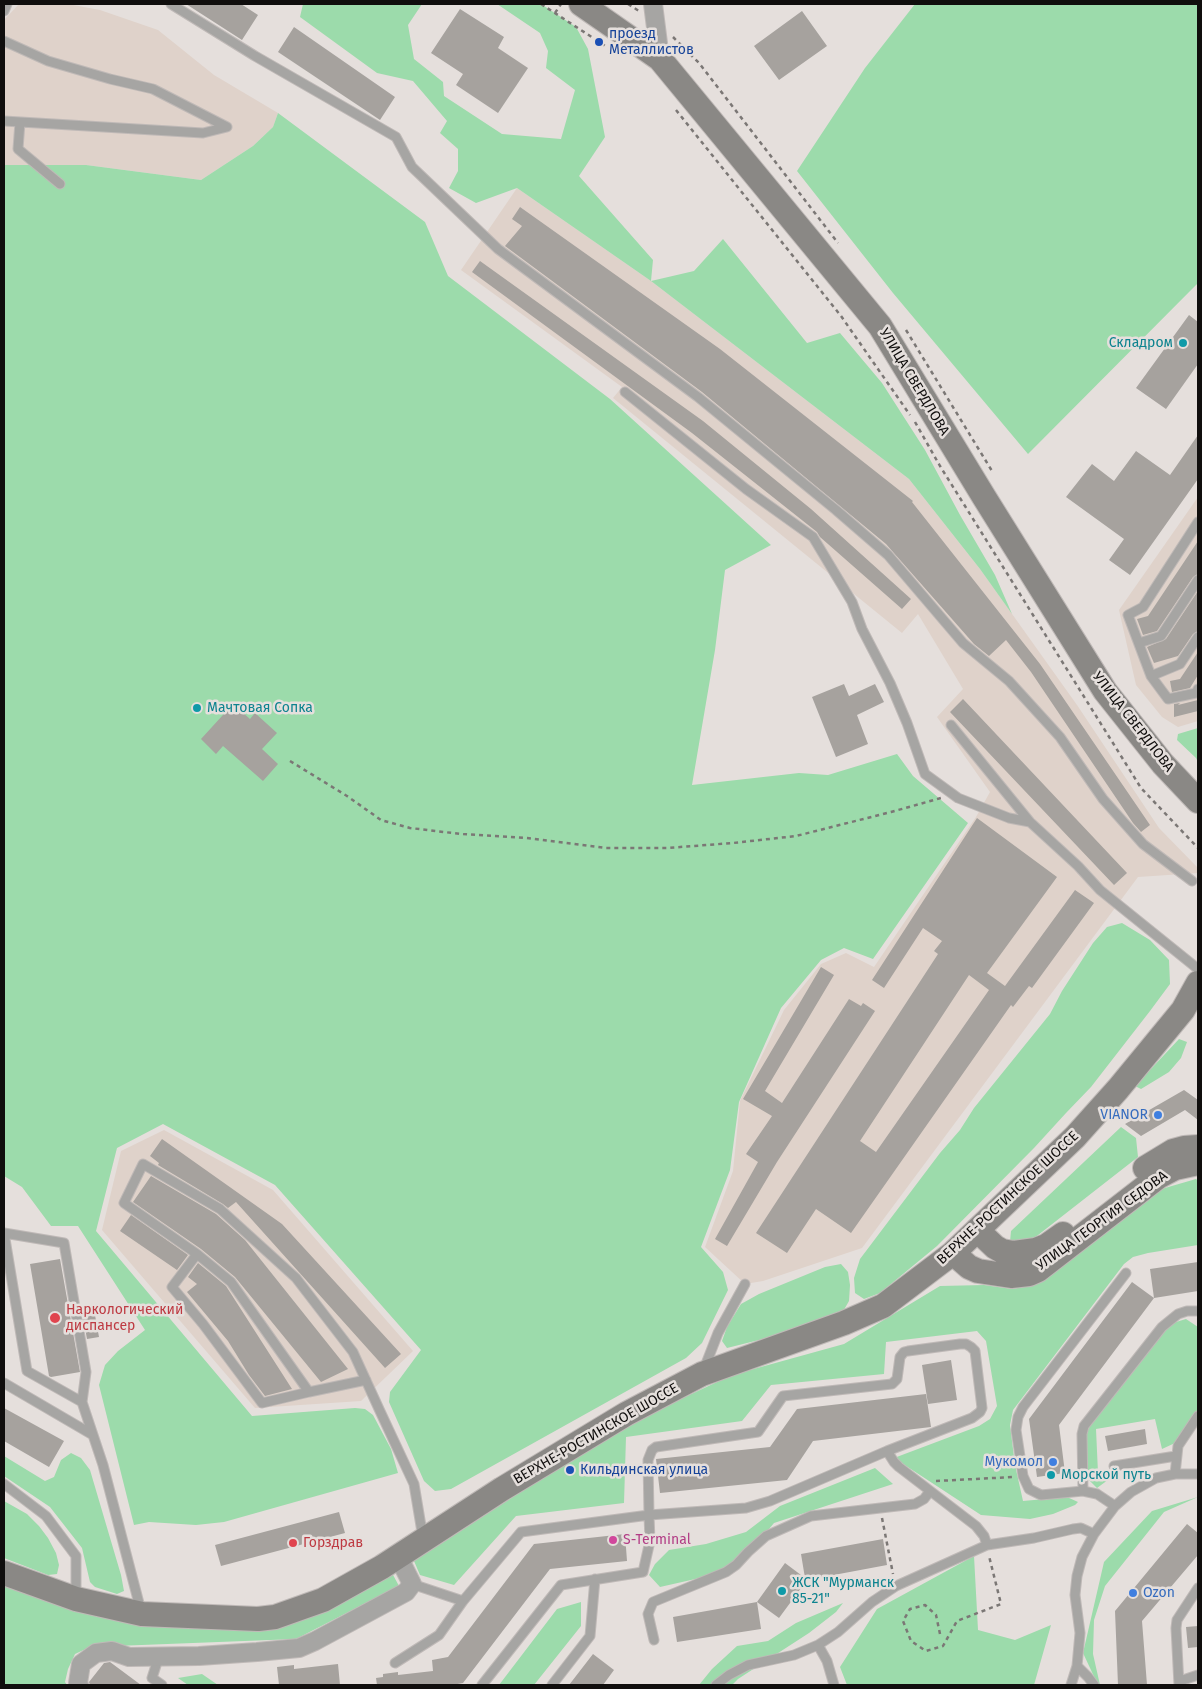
<!DOCTYPE html>
<html>
<head>
<meta charset="utf-8">
<style>
	body { margin:0 }
	#map { position:relative; width:1202px; height:1689px; overflow:hidden; background:#e5dfdc; font-family:"Fira Sans",sans-serif }
	canvas { display:block }
	.frame { position:absolute; inset:0; border:5px solid #100e0d; pointer-events:none }
</style>
</head>
<body>
<div id="map">
<canvas width="1202" height="1689"></canvas>
<div class="frame"></div>
</div>
<script>
const g = document.querySelector('canvas').getContext('2d');
g.lineJoin = 'round';
function fill(path, color) { g.fillStyle = color; g.fill(path, 'evenodd'); }
const toPath = rows => new Path2D(rows.map(r => 'M' + r).join(''));
function stroke(path, color, width, dash) { g.strokeStyle = color; g.lineWidth = width; g.lineCap = dash ? 'butt' : 'round'; g.setLineDash(dash || []); g.stroke(path); }
function label(font, color, halo, rows, align = 'center') {
  g.font = font + ' "Fira Sans",sans-serif'; g.lineWidth = 5; g.setLineDash([]); g.textBaseline = 'middle'; g.strokeStyle = halo; g.fillStyle = color; for (const [text, x, y, turn = 0] of rows) {
    g.save(); g.translate(x, y); g.rotate((+turn || 0) * Math.PI / 180); g.textAlign = isNaN(turn) ? turn : align; if (halo) g.strokeText(text, 0, 0); g.fillText(text, 0, 0); g.restore();
  }
}
fill(toPath([
	[19,4,68,4,100,10,158,30,214,75,278,113,273,127,253,146,201,180,86,165,4,165,4,20],
	[517,188,651,281,909,479,980,569,1077,705,1159,828,1198,868,1198,873,1138,877,862,1248,763,1281,745,1284,705,1247,733,1171,740,1101,784,1010,821,964,846,953,874,967,976,817,990,792,937,717,963,689,918,614,902,633,613,398,622,387,461,270],
	[1198,497,1198,721,1178,727,1162,717,1136,685,1119,610],
	[164,1130,273,1190,413,1351,361,1401,255,1408,102,1230,121,1151]
]), '#dfd2ca');
fill(toPath([
	[303,4,422,4,408,25,414,59,443,82,444,96,502,134,561,139,575,90,546,68,548,51,540,33,497,4,541,4,576,27,588,49,605,137,579,176,653,260,651,281,694,271,723,239,807,343,840,333,882,383,925,450,960,515,995,575,1012,614,980,569,909,479,651,281,517,188,476,203,449,188,458,171,458,149,440,133,447,121,413,81,377,73,300,17],
	[915,4,1198,4,1198,283,1028,454,893,293,797,171,865,68],
	[278,113,425,222,448,276,610,399,771,545,725,570,715,650,692,785,799,773,828,775,897,754,913,776,968,823,873,959,844,948,821,960,781,1008,739,1102,730,1170,701,1247,723,1272,728,1290,702,1343,686,1358,451,1489,435,1491,424,1481,389,1402,390,1392,421,1350,275,1185,163,1124,117,1148,96,1231,252,1416,355,1408,365,1409,373,1415,391,1449,398,1473,224,1522,196,1525,149,1522,134,1525,99,1385,105,1365,118,1351,145,1330,78,1226,51,1226,22,1187,4,1176,4,165,86,165,201,180,253,146,273,127],
	[1198,728,1198,762,1196,758,1177,740,1178,734],
	[1122,923,1150,940,1169,960,1170,984,1150,1011,1091,1087,1066,1113,1034,1148,937,1246,880,1293,864,1299,855,1293,854,1278,860,1259,940,1153,960,1130,974,1108,1050,1014,1062,991,1093,943,1107,927],
	[1179,1039,1187,1042,1181,1058,1169,1072,1141,1089,1135,1086],
	[1121,1127,1136,1138,1138,1157,1033,1239,1010,1242,1011,1231],
	[1196,1179,1198,1181,1198,1245,1148,1253,1133,1257,1124,1264,1013,1410,1010,1425,1015,1465,1023,1501,1067,1497,1078,1502,1075,1505,1053,1514,1030,1519,981,1515,894,1458,979,1426,990,1419,997,1406,986,1341,977,1331,886,1342,884,1374,771,1385,742,1421,626,1437,624,1503,516,1516,454,1585,420,1575,414,1561,621,1427,732,1375,844,1344,940,1286,984,1285,1012,1289,1035,1285,1158,1190],
	[841,1264,848,1272,850,1285,849,1301,841,1315,771,1337,727,1348,722,1341,727,1327,741,1304,759,1294,825,1267],
	[1186,1319,1198,1327,1198,1412,1175,1443,1162,1449,1155,1419,1096,1429,1098,1473,1112,1477,1097,1488,1084,1475,1081,1437,1166,1325],
	[71,1453,81,1458,90,1470,121,1575,124,1591,117,1594,95,1587,90,1582,82,1548,50,1507,4,1476,4,1456,45,1481,54,1477,61,1460],
	[875,1468,893,1484,774,1523,735,1570,660,1587,649,1575,655,1564,669,1550,706,1544,746,1532,780,1506],
	[1198,1497,1164,1512,1105,1586,1094,1620,1093,1654,1100,1685,1098,1685,1083,1653,1104,1562,1152,1511],
	[4,1501,27,1514,39,1526,48,1538,56,1553,59,1565,57,1574,48,1575,4,1558],
	[974,1556,978,1630,1015,1640,1051,1625,1034,1685,847,1685,840,1667,877,1609],
	[392,1573,399,1586,296,1639,90,1647,75,1654,68,1669,65,1682,67,1685,4,1685,4,1585,258,1629],
	[581,1602,581,1626,534,1685,499,1685,557,1609],
	[843,1603,836,1612,809,1633,738,1679,732,1685,699,1685,712,1669,737,1646,768,1641,796,1623],
	[202,1674,218,1685,188,1685,178,1678]
]), '#9cdbab');
fill(toPath([
	[186,4,241,4,258,15,242,40],
	[460,9,504,37,498,48,528,68,498,113,456,85,463,74,431,53],
	[802,11,827,46,779,80,754,46],
	[294,27,395,97,380,120,278,52],
	[520,207,720,349,913,501,912,502,1040,664,1150,825,1141,832,1133,823,1031,672,1006,640,989,656,974,644,886,544,702,392,505,246,522,226,512,219],
	[480,261,703,421,811,509,911,599,902,609,820,537,817,532,692,433,472,272],
	[1189,315,1198,322,1198,364,1166,409,1136,388],
	[1198,435,1198,479,1130,575,1109,560,1124,539,1066,497,1092,464,1114,481,1136,451,1170,475],
	[1198,541,1198,574,1193,577,1157,631,1143,635,1137,619,1148,616],
	[1198,591,1198,631,1193,634,1178,656,1154,663,1147,647,1166,639],
	[1198,652,1198,675,1190,688,1172,692,1170,681,1180,679],
	[844,684,849,696,875,684,884,702,857,715,868,744,836,757,812,697],
	[963,699,1127,873,1114,885,950,712],
	[1198,700,1198,711,1174,717,1174,704,1180,703,1178,705],
	[233,704,250,719,255,713,277,733,262,749,278,764,263,781,223,746,216,754,201,739],
	[977,818,1057,877,987,973,1005,986,1075,890,1094,903,1032,988,1029,986,1013,1007,1011,1005,851,1233,816,1209,787,1253,756,1233,938,954,934,951,942,941,923,928,884,988,872,980],
	[969,975,989,990,876,1152,860,1141],
	[821,967,834,975,765,1091,782,1103,849,999,861,1006,863,1003,875,1011,777,1162,727,1246,715,1239,758,1162,746,1154,772,1116,743,1099],
	[1184,1090,1198,1100,1198,1120,1185,1110,1141,1136,1125,1124],
	[162,1139,282,1224,401,1354,385,1368,236,1202,228,1208,223,1204,158,1165,159,1163,150,1156],
	[151,1176,216,1214,245,1240,348,1369,321,1382,235,1277,201,1249,133,1202],
	[131,1215,188,1255,177,1270,120,1231],
	[60,1259,80,1372,51,1377,49,1376,30,1264],
	[1198,1262,1198,1291,1154,1298,1150,1269],
	[198,1263,226,1286,292,1389,265,1396,249,1375,228,1341,187,1292,197,1284,188,1277],
	[1132,1282,1154,1298,1059,1425,1065,1473,1037,1477,1029,1419],
	[95,1315,99,1337,87,1339,83,1317],
	[951,1360,957,1400,928,1404,922,1365],
	[926,1394,931,1427,813,1441,787,1480,660,1493,656,1459,770,1447,797,1409],
	[4,1408,64,1441,49,1467,4,1441],
	[1145,1429,1147,1444,1108,1451,1105,1436],
	[339,1512,345,1533,221,1566,215,1545],
	[1187,1524,1198,1533,1198,1555,1142,1621,1147,1685,1118,1685,1115,1611],
	[625,1534,627,1561,550,1569,463,1683,452,1685,377,1685,376,1678,383,1677,383,1674,398,1672,398,1675,433,1671,432,1660,448,1657,534,1544],
	[883,1539,887,1565,807,1580,779,1618,757,1602,761,1629,677,1642,673,1617,757,1602,785,1563,805,1578,801,1554],
	[1198,1626,1198,1647,1188,1648,1186,1627],
	[593,1654,614,1670,603,1685,569,1685],
	[110,1662,141,1685,90,1685,89,1682,104,1663],
	[338,1664,340,1685,279,1685,277,1667,294,1665,294,1669]
]), '#a6a29e');
const lane = toPath([
	[171,4,255,56,396,137,412,167,498,249,698,397,836,510,888,555,963,643,1009,681,1060,737,1103,799,1143,844,1192,881],
	[4,11,7,4],
	[4,41,48,61,110,79,153,89,227,127,203,133,4,121],
	[20,122,18,149,60,184],
	[625,392,746,489,813,537,852,602,862,629,890,683,907,723,925,774,958,798,1009,818,1030,822],
	[1198,522,1143,607,1128,615,1151,676,1168,699,1196,693,1198,689],
	[1139,643,1161,636,1198,580],
	[1151,676,1180,664,1198,637],
	[951,725,1030,822,1078,866,1100,890,1198,969],
	[4,1233,27,1371,82,1402,103,1465,141,1611],
	[4,1233,64,1243,86,1372,82,1402],
	[197,1254,172,1287,203,1324,262,1403,309,1392],
	[704,1369,718,1333,745,1284],
	[366,1380,309,1392,231,1282,197,1254,124,1203,143,1164,220,1209,296,1278,353,1352,379,1409,414,1484,423,1538],
	[4,1383,93,1435],
	[887,1451,894,1462,899,1467,976,1526,984,1536,987,1545],
	[1114,1466,1176,1456],
	[1175,1474,1178,1446,1198,1416],
	[4,1484,46,1516,76,1556,76,1598],
	[1083,1491,1041,1495,1029,1489,1023,1476,1016,1430,1018,1417,1023,1407,1126,1273],
	[1115,1506,1097,1494,1083,1491,1082,1434,1084,1426,1162,1327,1178,1314,1187,1311,1198,1311],
	[412,1584,463,1601,521,1532,649,1515,746,1508,770,1501,887,1451,972,1418,980,1412,982,1408,975,1351,971,1347,966,1344,960,1344,908,1351,904,1352,900,1357,897,1379,892,1384,783,1396,758,1432,656,1447,652,1450,648,1460,649,1515,650,1541,643,1572,561,1585,482,1685],
	[654,1640,648,1614,653,1602,726,1572,736,1565,748,1552,766,1536,811,1516,915,1504,924,1499,930,1491],
	[818,1645,827,1661,834,1685],
	[159,1656,152,1678,162,1685],
	[395,1663,439,1635,463,1601],
	[1077,1666,1088,1677,1094,1685],
	[1180,1681,1198,1675],
	[552,1685,590,1636,595,1579],
	[716,1685,729,1675,748,1665,794,1655,818,1645,838,1632,872,1602,896,1586,987,1545,1034,1538,1073,1529,1081,1528,1094,1534],
	[1071,1685,1077,1666,1080,1633,1075,1595,1077,1576,1082,1557,1094,1534,1115,1506,1131,1492,1156,1478,1175,1474,1198,1474],
	[1179,1685,1176,1628,1177,1620,1198,1588]
]);
const street = toPath([
	[653,4,660,59],
	[79,1685,78,1683,81,1664,96,1653,112,1651,129,1657,199,1656,257,1652,299,1648,315,1641,406,1592,412,1584,398,1556]
]);
const secondary = toPath([
	[581,4,660,59,880,326,984,497,1105,691,1163,764,1198,801],
	[1145,1168,1173,1151,1184,1148,1198,1147],
	[977,1230,995,1247,1002,1251,1014,1253,1036,1250,1046,1246,1063,1234],
	[953,1253,969,1267,978,1271,1011,1276,1029,1274,1038,1270,1158,1177,1175,1168,1198,1163],
	[4,1573,76,1599,142,1614,258,1619,275,1617,323,1600,382,1567,502,1489,626,1414,702,1374,844,1323,883,1306,953,1253,1075,1137,1118,1089,1183,1010,1198,983]
]);
stroke(lane, '#bfb9b7', 11);
stroke(street, '#bfb9b7', 20);
stroke(secondary, '#bfb9b7', 26);
stroke(toPath([
	[541,4,607,47],
	[628,4,639,11],
	[555,13,561,4],
	[673,37,699,63,838,243],
	[676,110,841,316,910,415],
	[906,330,992,471],
	[915,422,940,466,1141,788,1198,848],
	[290,761,347,796,381,820,410,828,461,834,527,838,606,848,667,848,733,843,796,836,891,812,941,798],
	[936,1481,1013,1477],
	[882,1518,893,1574],
	[940,1634,936,1615,925,1605,910,1609,903,1621,911,1641,926,1651,943,1646,957,1621,1001,1604,989,1556]
]), '#7b7775', 2.5, [4, 4]);
stroke(lane, '#a6a5a3', 9);
stroke(street, '#a6a5a3', 18);
stroke(secondary, '#8a8885', 24);
for (const [x, y, r, color] of [
	[599,42,5,"#1a4fb4"],
	[1183,343,5,"#0f9aa8"],
	[197,708,5,"#0f9aa8"],
	[1158,1115,5,"#3f7fe0"],
	[55,1318,6,"#e0444e"],
	[1053,1462,5,"#3f7fe0"],
	[570,1470,5,"#1a4fb4"],
	[1051,1475,5,"#0f9aa8"],
	[613,1540,5,"#d1479c"],
	[293,1543,5,"#e0444e"],
	[782,1591,5,"#0f9aa8"],
	[1133,1593,5,"#3f7fe0"]
]) { const dot = new Path2D(); dot.arc(x, y, r, 0, 2 * Math.PI); g.fillStyle = color; g.fill(dot); stroke(dot, '#e5dfdc', 2); }
label('14px', '#164399', '#e5dfdc', [
	["проезд",609,34],
	["Металлистов",609,50],
	["Кильдинская улица",580,1470]
], 'left');
label('14px', '#0d838f', '#e5dfdc', [
	["Складром",1173,343,"right"],
	["Мачтовая Сопка",207,708],
	["Морской путь",1061,1475],
	["ЖСК \"Мурманск",792,1583],
	["85-21\"",792,1599]
], 'left');
label('14px', '#100e0d', '#e5dfdc', [
	["УЛИЦА СВЕРДЛОВА",914,382,59],
	["УЛИЦА СВЕРДЛОВА",1133,722,52],
	["ВЕРХНЕ-РОСТИНСКОЕ ШОССЕ",1008,1198,-43],
	["УЛИЦА ГЕОРГИЯ СЕДОВА",1102,1221,-36],
	["ВЕРХНЕ-РОСТИНСКОЕ ШОССЕ",596,1434,-30]
]);
label('14px', '#366cbe', '#e5dfdc', [
	["VIANOR",1148,1115],
	["Мукомол",1043,1462],
	["Ozon",1143,1593,"left"]
], 'right');
label('14px', '#be3a42', '#e5dfdc', [
	["Наркологический",66,1310],
	["диспансер",66,1326],
	["Горздрав",303,1543]
], 'left');
label('14px', '#b23c85', '#e5dfdc', [
	["S-Terminal",623,1540]
], 'left');
</script>
</body>
</html>
